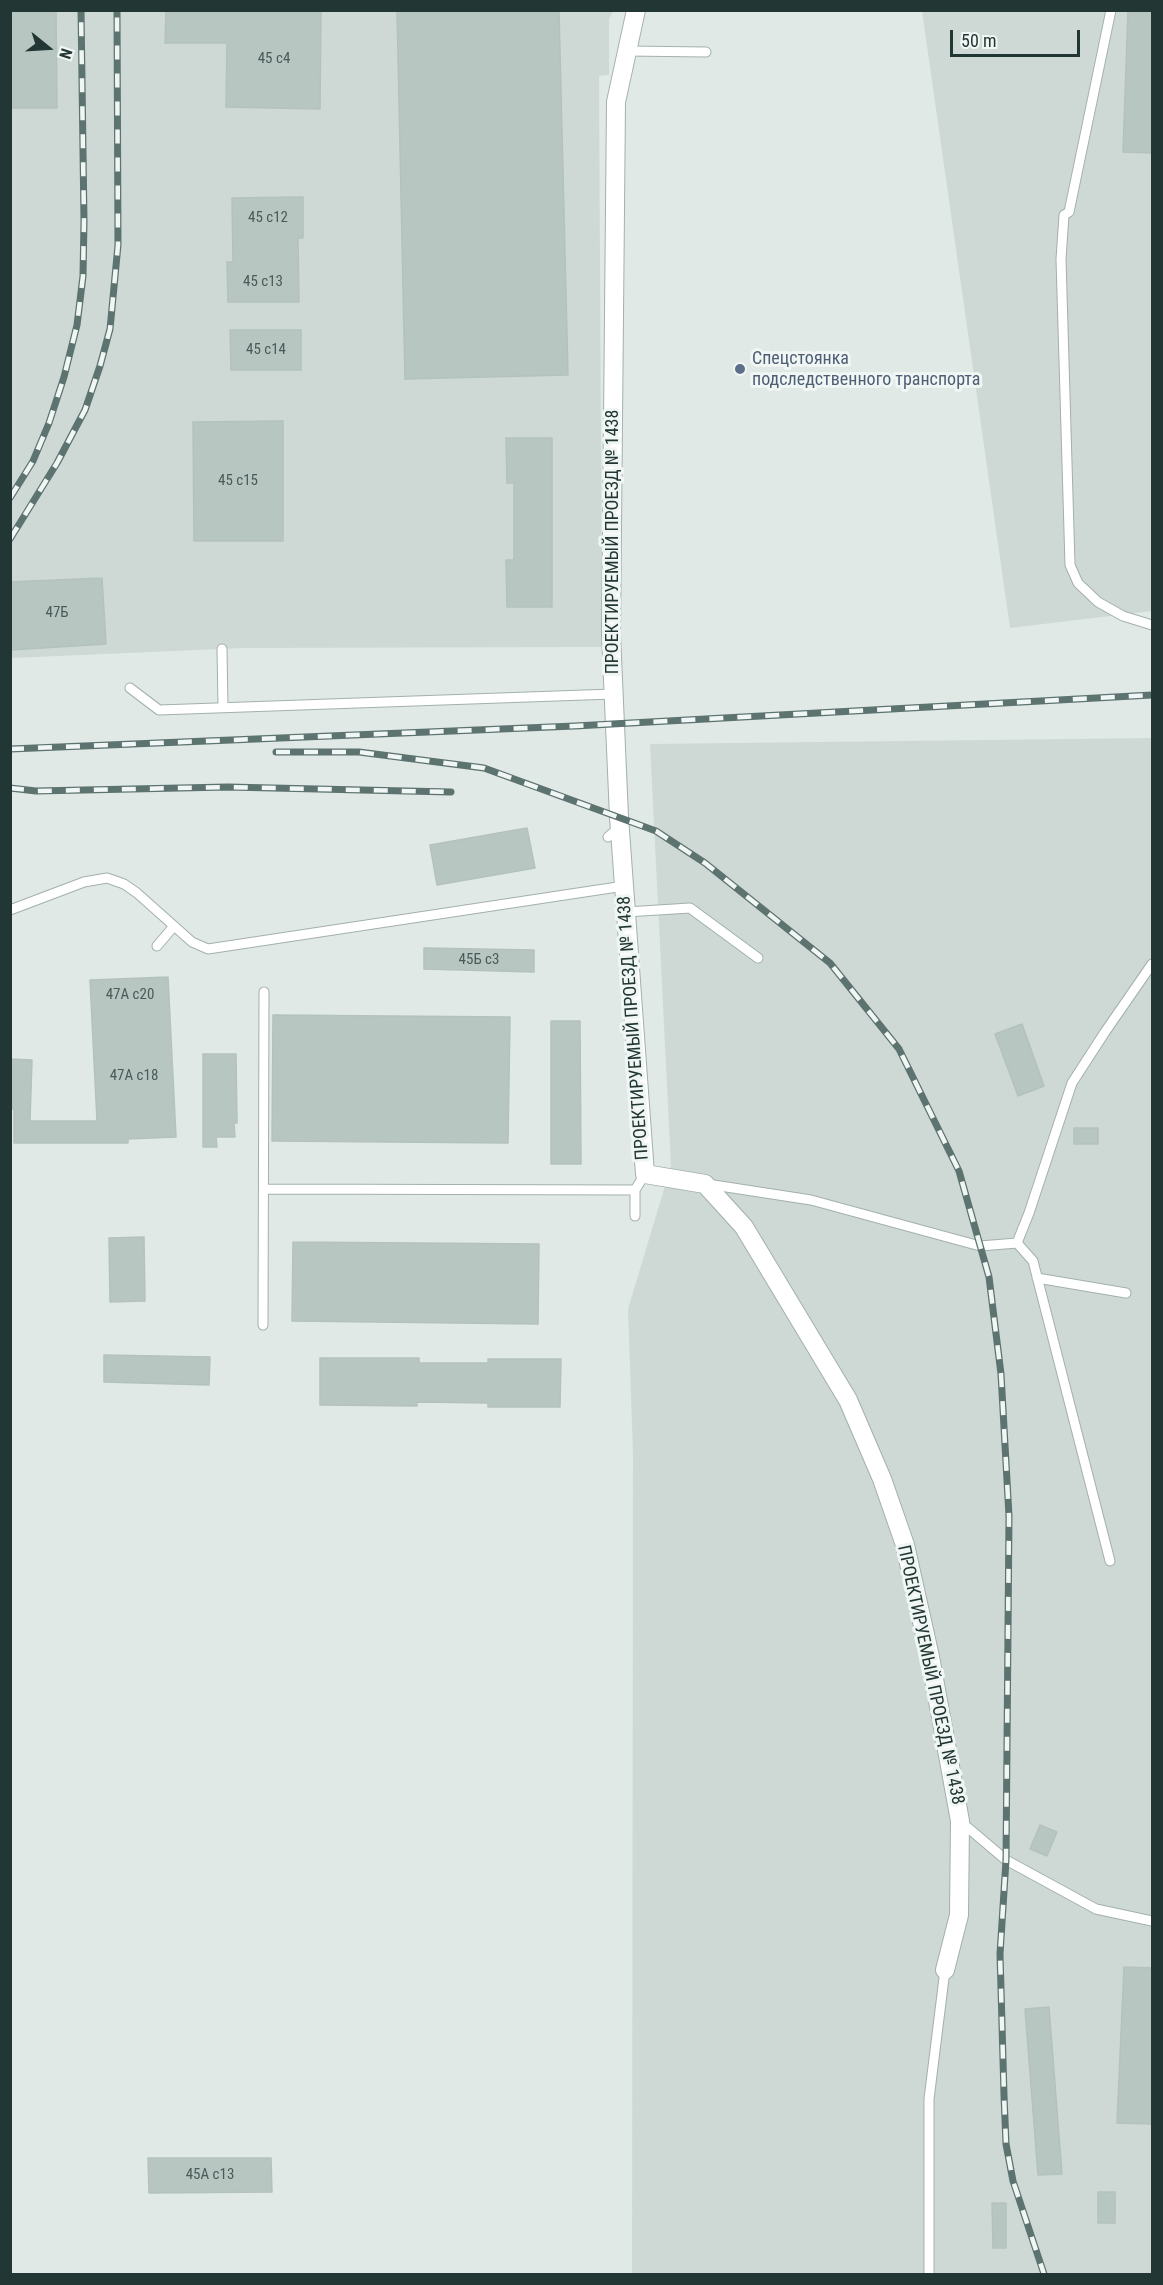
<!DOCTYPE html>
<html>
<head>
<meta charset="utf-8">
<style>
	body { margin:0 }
	#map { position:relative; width:1163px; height:2285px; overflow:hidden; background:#e0e9e6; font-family:"Roboto Condensed",sans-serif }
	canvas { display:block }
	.frame { position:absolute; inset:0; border:12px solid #223734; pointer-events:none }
	.north { position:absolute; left:18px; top:18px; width:60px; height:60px; -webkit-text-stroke:4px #f0f6f4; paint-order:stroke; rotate:108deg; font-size:16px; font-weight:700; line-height:24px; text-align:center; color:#223734 }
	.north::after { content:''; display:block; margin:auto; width:21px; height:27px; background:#223734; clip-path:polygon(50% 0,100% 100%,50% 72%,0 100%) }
	.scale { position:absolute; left:950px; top:30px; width:130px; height:27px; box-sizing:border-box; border:3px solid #223734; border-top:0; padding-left:8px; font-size:18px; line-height:21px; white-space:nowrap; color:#223734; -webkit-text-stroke:4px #f0f6f4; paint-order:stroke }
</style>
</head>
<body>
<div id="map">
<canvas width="1163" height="2285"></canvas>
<div class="frame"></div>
<div class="north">N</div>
<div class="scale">50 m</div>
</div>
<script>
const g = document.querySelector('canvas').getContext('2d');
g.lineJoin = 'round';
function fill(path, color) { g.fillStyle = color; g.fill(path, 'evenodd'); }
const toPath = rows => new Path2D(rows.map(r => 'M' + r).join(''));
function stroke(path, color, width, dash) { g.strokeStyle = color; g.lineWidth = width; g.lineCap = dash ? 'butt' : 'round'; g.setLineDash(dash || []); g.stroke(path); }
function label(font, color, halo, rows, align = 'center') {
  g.font = font + ' "Roboto Condensed",sans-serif'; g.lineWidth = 6; g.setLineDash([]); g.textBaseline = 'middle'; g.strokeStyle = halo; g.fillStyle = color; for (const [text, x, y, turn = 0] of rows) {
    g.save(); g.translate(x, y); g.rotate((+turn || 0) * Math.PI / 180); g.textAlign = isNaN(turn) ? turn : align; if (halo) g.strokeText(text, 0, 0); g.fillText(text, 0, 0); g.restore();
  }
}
fill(toPath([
	[10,11,613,11,609,19,609,75,599,76,602,647,245,648,11,658],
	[922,11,1152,11,1152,611,1010,628],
	[1152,738,1152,2274,632,2274,633,1454,628,1309,671,1166,650,744]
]), '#ced9d5');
const building = toPath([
	[10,10,56,10,57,108,10,108,10,10],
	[166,10,321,10,320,109,226,107,227,43,165,43,166,10],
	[397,10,559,10,568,375,405,379,397,10],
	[1128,10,1152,10,1152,153,1123,152,1128,10],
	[303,197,303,238,298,238,299,302,228,302,227,262,233,262,232,198,303,197],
	[230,330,301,330,301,370,231,370,230,330],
	[283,421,283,541,194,541,193,422,283,421],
	[506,438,552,438,552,607,507,607,506,560,514,560,514,483,507,483,506,438],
	[102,578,106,644,10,650,10,582,102,578],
	[527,828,535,868,437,885,430,845,527,828],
	[424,948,534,950,534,972,424,969,424,948],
	[168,977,176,1137,128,1139,128,1143,14,1143,14,1109,10,1109,10,1059,32,1060,30,1121,97,1121,90,980,168,977],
	[273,1015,510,1017,508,1143,272,1141,273,1015],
	[551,1021,580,1021,581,1164,551,1164,551,1021],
	[1022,1024,1044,1086,1018,1096,995,1034,1022,1024],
	[203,1054,236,1054,237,1123,234,1123,235,1137,216,1137,217,1147,203,1147,203,1054],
	[1074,1128,1098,1128,1098,1144,1074,1144,1074,1128],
	[144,1237,145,1301,110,1302,109,1238,144,1237],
	[293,1242,539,1244,538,1324,292,1321,293,1242],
	[104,1355,210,1357,209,1385,104,1382,104,1355],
	[320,1358,419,1358,419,1363,488,1363,488,1359,561,1359,560,1407,488,1407,488,1403,417,1402,417,1406,320,1405,320,1358],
	[1040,1825,1057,1832,1047,1856,1030,1849,1040,1825],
	[1124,1967,1152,1968,1152,2124,1117,2123,1124,1967],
	[1049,2007,1062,2174,1038,2175,1025,2009,1049,2007],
	[148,2158,271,2158,272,2192,149,2193,148,2158],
	[1098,2192,1115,2192,1115,2223,1098,2223,1098,2192],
	[992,2203,1006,2203,1006,2248,993,2248,992,2203]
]);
fill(building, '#b8c6c2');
stroke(building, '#b3c2bd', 1.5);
const lane = toPath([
	[1111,10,1069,212,1064,215,1061,259,1070,565,1078,583,1098,602,1123,616,1152,625],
	[627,51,706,52],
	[222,649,223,707],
	[130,688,159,710,613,694],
	[608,837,620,827],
	[10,910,84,882,107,878,124,884,137,893,192,942,208,949,624,886],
	[626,912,690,908,758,958],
	[157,946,174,926],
	[707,1184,811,1200,980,1246,1017,1243,1029,1213,1072,1083,1105,1032,1152,964],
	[264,1189,635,1190],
	[635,1216,635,1190,645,1174],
	[1017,1243,1033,1261,1110,1561],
	[1037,1278,1126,1293],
	[263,1325,264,992],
	[960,1821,1006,1860,1096,1909,1152,1921],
	[929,2274,929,2099,945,1970]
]);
const street = toPath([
	[636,10,616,102,611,634,619,817,645,1174,705,1184,744,1227,848,1400,882,1479,905,1545,930,1657,960,1821,959,1915,945,1970]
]);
stroke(lane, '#a3b0ad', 11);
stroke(street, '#a3b0ad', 20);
stroke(lane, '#fff', 9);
stroke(street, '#fff', 18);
const rail = toPath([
	[10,498,33,461,49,423,64,377,77,325,83,276,84,221,81,10],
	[10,539,57,463,85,410,100,366,110,329,118,245,117,10],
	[10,749,575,726,1152,695],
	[276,752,359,752,484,768,656,831,705,863,830,963,899,1049,959,1171,989,1277,1001,1374,1009,1516,1006,1860,1000,1954,1004,2095,1006,2144,1013,2181,1044,2274],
	[10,788,36,791,228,787,451,792]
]);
stroke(rail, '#5d7370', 7);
stroke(rail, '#f0f6f4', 4.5, [14]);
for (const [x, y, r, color] of [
	[740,369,6,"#5c6f8a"]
]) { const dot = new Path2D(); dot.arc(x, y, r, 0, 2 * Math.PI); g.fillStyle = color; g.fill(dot); stroke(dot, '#f0f6f4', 2); }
label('15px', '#485b58', null, [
	["45 с4",274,59],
	["45 с12",268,218],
	["45 с13",263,282],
	["45 с14",266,350],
	["45 с15",238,481],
	["47Б",57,613],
	["45Б с3",479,960],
	["47А с20",130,995],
	["47А с18",134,1076],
	["45А с13",210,2175]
]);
label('18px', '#4e5e75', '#f0f6f4', [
	["Спецстоянка",752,359],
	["подследственного транспорта",752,380]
], 'left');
label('18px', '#223734', '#f0f6f4', [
	["ПРОЕКТИРУЕМЫЙ ПРОЕЗД № 1438",613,542,-90],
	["ПРОЕКТИРУЕМЫЙ ПРОЕЗД № 1438",634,1028,-94],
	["ПРОЕКТИРУЕМЫЙ ПРОЕЗД № 1438",930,1675,78]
]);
</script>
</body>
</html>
